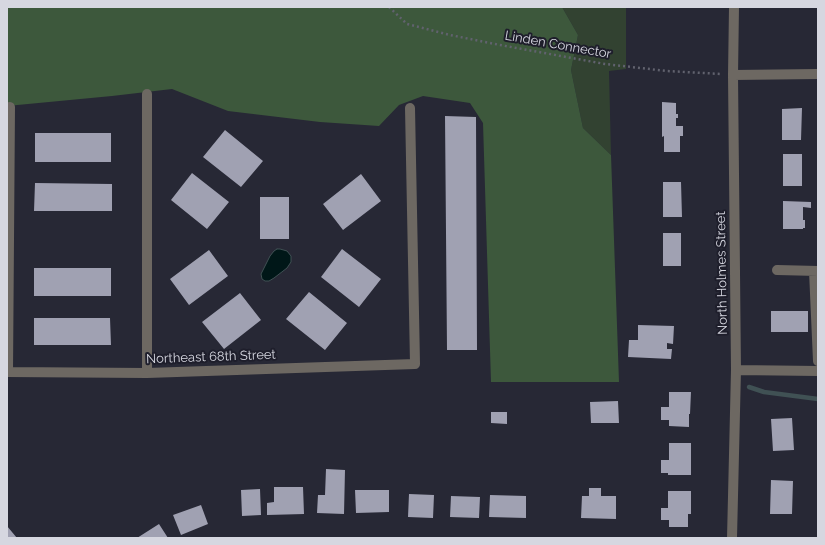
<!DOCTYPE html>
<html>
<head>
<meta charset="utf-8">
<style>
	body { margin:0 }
	#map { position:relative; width:825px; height:545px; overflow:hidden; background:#272835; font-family:Raleway,sans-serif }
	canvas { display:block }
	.frame { position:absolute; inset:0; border:8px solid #d6d7e0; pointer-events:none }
</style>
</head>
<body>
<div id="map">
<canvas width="825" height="545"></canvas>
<div class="frame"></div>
</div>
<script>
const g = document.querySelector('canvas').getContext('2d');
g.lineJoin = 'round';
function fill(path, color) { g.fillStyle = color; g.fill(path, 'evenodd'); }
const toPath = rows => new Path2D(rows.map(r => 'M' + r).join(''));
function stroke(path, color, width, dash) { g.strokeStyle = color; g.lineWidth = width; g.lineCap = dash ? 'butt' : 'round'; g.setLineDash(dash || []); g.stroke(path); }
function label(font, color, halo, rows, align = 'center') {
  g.font = font + ' Raleway,sans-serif'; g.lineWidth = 4; g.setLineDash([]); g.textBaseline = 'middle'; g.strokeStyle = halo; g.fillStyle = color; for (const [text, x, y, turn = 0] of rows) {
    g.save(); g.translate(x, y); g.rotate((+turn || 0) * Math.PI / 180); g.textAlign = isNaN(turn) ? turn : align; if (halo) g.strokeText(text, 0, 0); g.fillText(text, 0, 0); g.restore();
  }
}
fill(toPath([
	[562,7,626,7,626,69,609,71,611,155,583,128,571,70,578,35]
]), '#324231');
fill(toPath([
	[7,7,562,7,578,35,571,70,583,128,611,155,619,382,491,382,483,123,470,103,423,96,399,105,379,126,320,122,228,111,172,89,112,96,7,106]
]), '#3d583c');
const water = toPath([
	[277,249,280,249,287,251,291,256,291,262,287,268,274,278,269,281,265,281,262,279,261,274,270,256,274,251,277,249]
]);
fill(water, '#001718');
stroke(water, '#405154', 1);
stroke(toPath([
	[749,387,764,392,818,399]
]), '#405154', 4.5);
fill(toPath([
	[662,102,676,103,676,114,678,114,678,118,676,118,676,126,683,126,683,136,680,136,680,152,664,152,664,136,662,137],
	[802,108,801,140,782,140,782,109],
	[445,116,476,117,477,350,447,350],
	[225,130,263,161,241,187,203,157],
	[35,133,111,133,111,162,35,162],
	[783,154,802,154,802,186,783,186],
	[192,173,229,202,207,229,171,200],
	[361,174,381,201,343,230,323,204],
	[663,182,681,182,682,217,663,217],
	[35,183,112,184,112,211,34,211],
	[260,197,289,197,289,239,260,239],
	[783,201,811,202,811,208,803,207,803,220,805,220,805,228,803,228,803,229,783,229],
	[663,233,681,233,681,266,663,266],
	[342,249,381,279,359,307,321,277],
	[209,250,228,276,189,305,170,279],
	[34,268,111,268,111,296,34,296],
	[309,292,347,323,325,350,286,319],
	[240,293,261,320,224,349,202,322],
	[771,311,808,311,808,332,771,332],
	[34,318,110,318,111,345,34,345],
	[638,325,674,326,673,344,667,343,667,349,672,349,671,359,628,357,629,340,638,340],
	[669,392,691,392,690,414,689,414,689,427,669,426,669,420,661,420,661,407,669,407],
	[618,401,619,423,591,423,590,402],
	[491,412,507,412,507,424,491,423],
	[792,418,794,450,773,451,771,419],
	[669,443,691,443,691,475,668,475,668,473,661,473,661,460,669,460],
	[326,469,345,470,344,514,317,513,318,495,325,495],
	[771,480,793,481,792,514,770,514],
	[274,487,303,487,304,514,267,515,267,503,274,502],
	[589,488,601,488,601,496,616,496,616,519,581,518,582,496,589,496],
	[260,489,261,515,242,516,241,490],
	[355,490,389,490,389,512,356,513],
	[668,491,691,491,691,514,688,514,688,527,669,527,669,520,661,520,661,508,668,508],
	[409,494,434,495,433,518,408,517],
	[490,495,526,496,526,518,489,517],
	[451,496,480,497,479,518,450,517],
	[201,505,208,524,181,535,173,515],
	[159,524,168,538,137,538],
	[7,526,17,538,7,538]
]), '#a0a1b2');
stroke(toPath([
	[389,7,407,24,450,35,500,45,605,64,667,71,721,74]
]), '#61626e', 2.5, [2, 3]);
stroke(toPath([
	[733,75,818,74],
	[147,94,147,373],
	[777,270,818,271],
	[814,271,818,361],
	[736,370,818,371],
	[7,372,147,373,415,364,410,108],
	[8,372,10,107],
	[732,538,736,370,733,75,734,7]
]), '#6d6862', 10);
label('13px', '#d6d7e0', '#1e1e2b', [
	["Linden Connector",558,45,10],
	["North Holmes Street",722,273,-91],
	["Northeast 68th Street",211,357,-2]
]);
</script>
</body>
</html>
